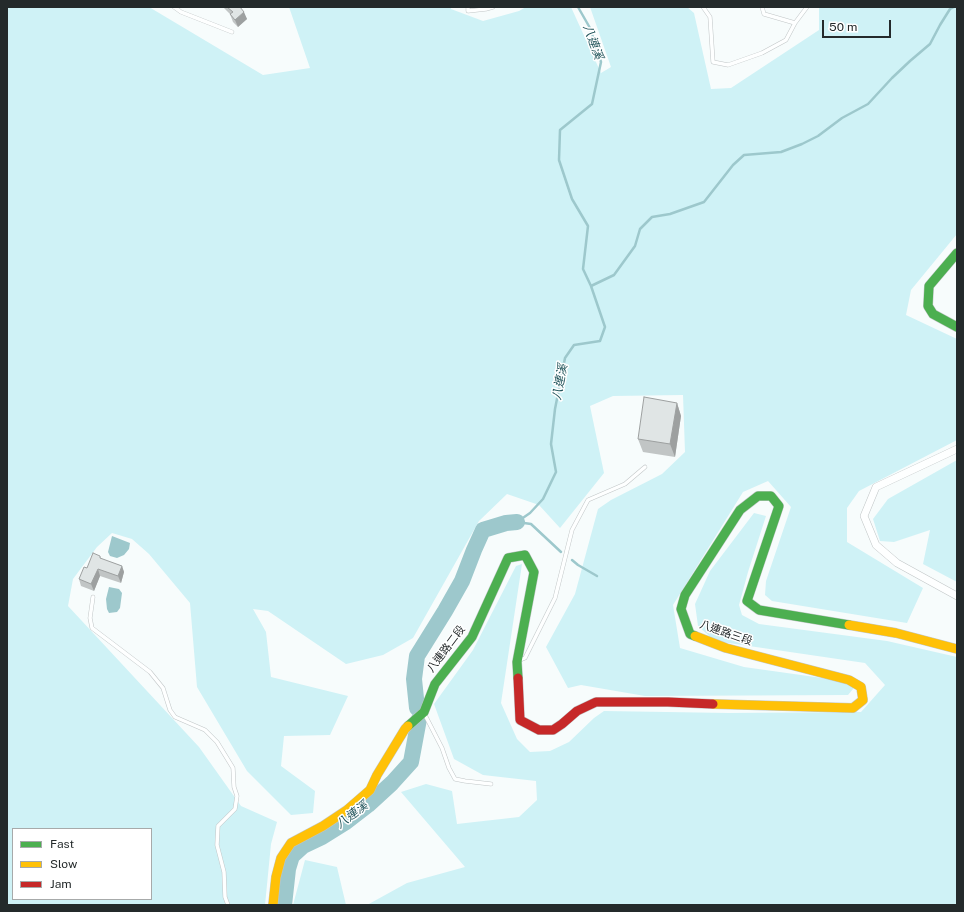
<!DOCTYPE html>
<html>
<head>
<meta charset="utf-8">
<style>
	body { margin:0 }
	#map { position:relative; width:964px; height:912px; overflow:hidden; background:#f7fcfc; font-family:"Public Sans",sans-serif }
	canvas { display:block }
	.frame { position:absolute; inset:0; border:8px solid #242a2b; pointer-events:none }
	.legend { position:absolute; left:12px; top:828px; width:140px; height:72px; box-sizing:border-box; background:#fff; border:1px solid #a7aaaa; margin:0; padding:5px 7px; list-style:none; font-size:12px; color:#242a2b }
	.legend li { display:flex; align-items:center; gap:8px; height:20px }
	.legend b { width:20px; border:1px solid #a7aaaa }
	.scale { position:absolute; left:822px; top:20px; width:69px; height:18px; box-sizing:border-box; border:2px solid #242a2b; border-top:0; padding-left:5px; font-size:12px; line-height:14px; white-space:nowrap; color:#242a2b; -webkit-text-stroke:3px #fff; paint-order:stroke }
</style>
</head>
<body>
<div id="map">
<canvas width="964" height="912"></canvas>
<div class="frame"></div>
<ul class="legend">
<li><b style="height:5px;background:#4caf50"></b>Fast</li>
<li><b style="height:5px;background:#ffc107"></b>Slow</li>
<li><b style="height:5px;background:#c62828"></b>Jam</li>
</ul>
<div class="scale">50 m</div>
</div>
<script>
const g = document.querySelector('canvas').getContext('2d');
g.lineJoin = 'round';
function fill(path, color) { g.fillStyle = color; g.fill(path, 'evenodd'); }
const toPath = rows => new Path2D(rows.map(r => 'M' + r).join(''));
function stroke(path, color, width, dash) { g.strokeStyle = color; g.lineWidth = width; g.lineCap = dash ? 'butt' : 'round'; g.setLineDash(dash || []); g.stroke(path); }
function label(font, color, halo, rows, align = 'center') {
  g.font = font + ' "Public Sans","Noto Sans TC",sans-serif'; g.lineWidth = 3; g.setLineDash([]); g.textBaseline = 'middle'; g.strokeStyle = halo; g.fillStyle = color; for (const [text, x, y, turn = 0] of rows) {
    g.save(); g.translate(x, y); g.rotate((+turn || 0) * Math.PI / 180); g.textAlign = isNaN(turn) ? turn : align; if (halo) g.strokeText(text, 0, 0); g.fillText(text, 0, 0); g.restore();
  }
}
fill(toPath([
	[7,7,149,7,263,75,310,68,289,7,451,7,451,9,483,21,519,11,526,7,571,7,601,73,611,67,590,7,687,7,694,13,711,89,731,88,819,30,819,7,957,7,957,234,911,290,906,315,957,339,957,440,859,491,847,508,847,542,923,588,907,623,772,601,765,595,766,581,791,507,768,481,743,492,673,605,680,648,744,667,858,683,848,695,645,696,581,685,568,688,546,647,575,594,598,509,611,500,662,474,685,452,683,395,613,396,590,406,604,473,560,528,539,505,507,494,479,521,413,638,383,655,346,664,268,611,253,609,266,632,271,677,348,696,330,735,284,736,281,766,315,791,313,813,291,815,247,771,197,687,190,603,149,554,132,539,112,533,97,547,73,579,68,606,199,747,241,806,277,822,271,844,265,905,7,905],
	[13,829,151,829,151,899,13,899],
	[957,460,957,582,923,564,930,530,894,542,880,541,873,519,888,499],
	[754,513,766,516,748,572,739,605,742,615,759,624,887,641,957,657,957,905,367,905,407,883,465,867,401,792,426,784,452,791,457,824,519,817,537,800,536,781,483,775,454,759,434,704,473,650,516,566,522,564,501,703,517,739,530,752,550,751,569,742,594,718,604,711,729,713,861,712,885,685,865,663,715,641,698,626,695,604,710,571],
	[305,860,337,867,346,905,293,905]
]), '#cff2f6');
fill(toPath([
	[112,536,130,543,129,549,124,555,117,558,110,556,108,552],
	[109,587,119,589,122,593,120,608,117,612,109,613,107,609,106,599]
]), '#9dc8cc');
stroke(toPath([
	[591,286,614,275,635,246,640,229,652,217,670,214,704,202,733,165,744,155,781,152,802,144,818,136,842,118,868,104,892,78,910,61,930,44,940,25,950,9,954,7],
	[517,522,530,513,543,499,556,472,551,444,555,409,565,358,574,345,600,341,605,327,591,286,583,269,588,226,572,199,559,160,560,130,592,104,601,62,590,28,578,7],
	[517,522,531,524,561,552],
	[572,560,578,565,597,576]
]), '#9dc8cc', 2.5);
stroke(toPath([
	[417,708,414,679,417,656,445,611,462,581,474,550,483,530,506,523,517,522],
	[284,905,288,869,292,856,303,846,322,837,346,822,368,805,392,783,411,762,419,719]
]), '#9dc8cc', 16);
const lane = toPath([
	[174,7,181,12,232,32],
	[468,7,468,11,486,9,493,7],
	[703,7,710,17,713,62,728,65,762,53,786,40,795,23,807,7],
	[762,7,764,14,795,23],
	[93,597,90,618,92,628,150,672,163,688,170,710,175,717,205,730,217,742,233,768,234,787,237,796,235,809,218,826,217,845,224,872,225,897,228,905],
	[520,660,525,658,555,598,572,530,588,500,625,484,645,467],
	[424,713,442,748,449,768,455,779,465,781,491,784]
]);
const street = toPath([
	[957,449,876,487,864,516,876,545,897,563,957,596]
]);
const fast = toPath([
	[957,253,929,286,928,306,933,314,957,327],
	[695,636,690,634,681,609,685,595,740,510,758,496,771,496,779,506,747,601,759,610,849,625],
	[408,726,424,712,435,684,472,637,508,558,525,555,534,572,517,662,518,678]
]);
const slow = toPath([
	[849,625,896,633,957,649],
	[695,636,726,648,849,680,861,687,863,700,853,708,713,704],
	[273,905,276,877,281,858,291,843,323,826,347,810,370,790,377,775,405,729,408,726]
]);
const jam = toPath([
	[518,678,520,720,539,730,553,730,562,724,577,711,596,702,668,702,713,704]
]);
stroke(lane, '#c1c6c7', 4.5);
stroke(street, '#c1c6c7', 8);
stroke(fast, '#c1c6c7', 10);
stroke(slow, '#c1c6c7', 10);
stroke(jam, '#c1c6c7', 10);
stroke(lane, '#feffff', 3.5);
stroke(street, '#feffff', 7);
stroke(fast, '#4caf50', 9);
stroke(slow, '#ffc107', 9);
stroke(jam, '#c62828', 9);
fill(toPath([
	[223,7,240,7,247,19,238,27,233,22,230,14],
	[677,403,681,416,675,457,643,452,638,439],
	[100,556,101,559,122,566,124,572,121,583,100,576,94,591,81,586,79,579,87,568]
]), '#c1c5c5');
fill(toPath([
	[244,12,247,19,238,27,235,20],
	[677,403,681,416,675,457,670,444],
	[122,566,124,572,121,583,118,576],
	[98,569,100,576,94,591,91,584]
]), '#9da0a0');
const building = toPath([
	[227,7,240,7,244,12,235,20,230,14,233,12,227,7],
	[644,397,677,403,670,444,638,439,644,397],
	[93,553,100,556,100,558,122,566,118,576,98,569,91,584,79,579,84,567,87,568,93,553]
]);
fill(building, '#e0e5e5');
stroke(building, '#9da0a0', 1);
label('11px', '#242a2b', '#fff', [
	["八連路三段",726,633,19],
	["八連路二段",446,649,-53]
]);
label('italic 12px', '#1f5359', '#fff', [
	["八連溪",593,42,70],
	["八連溪",560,382,-79],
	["八連溪",352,815,-37]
]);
</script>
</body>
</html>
